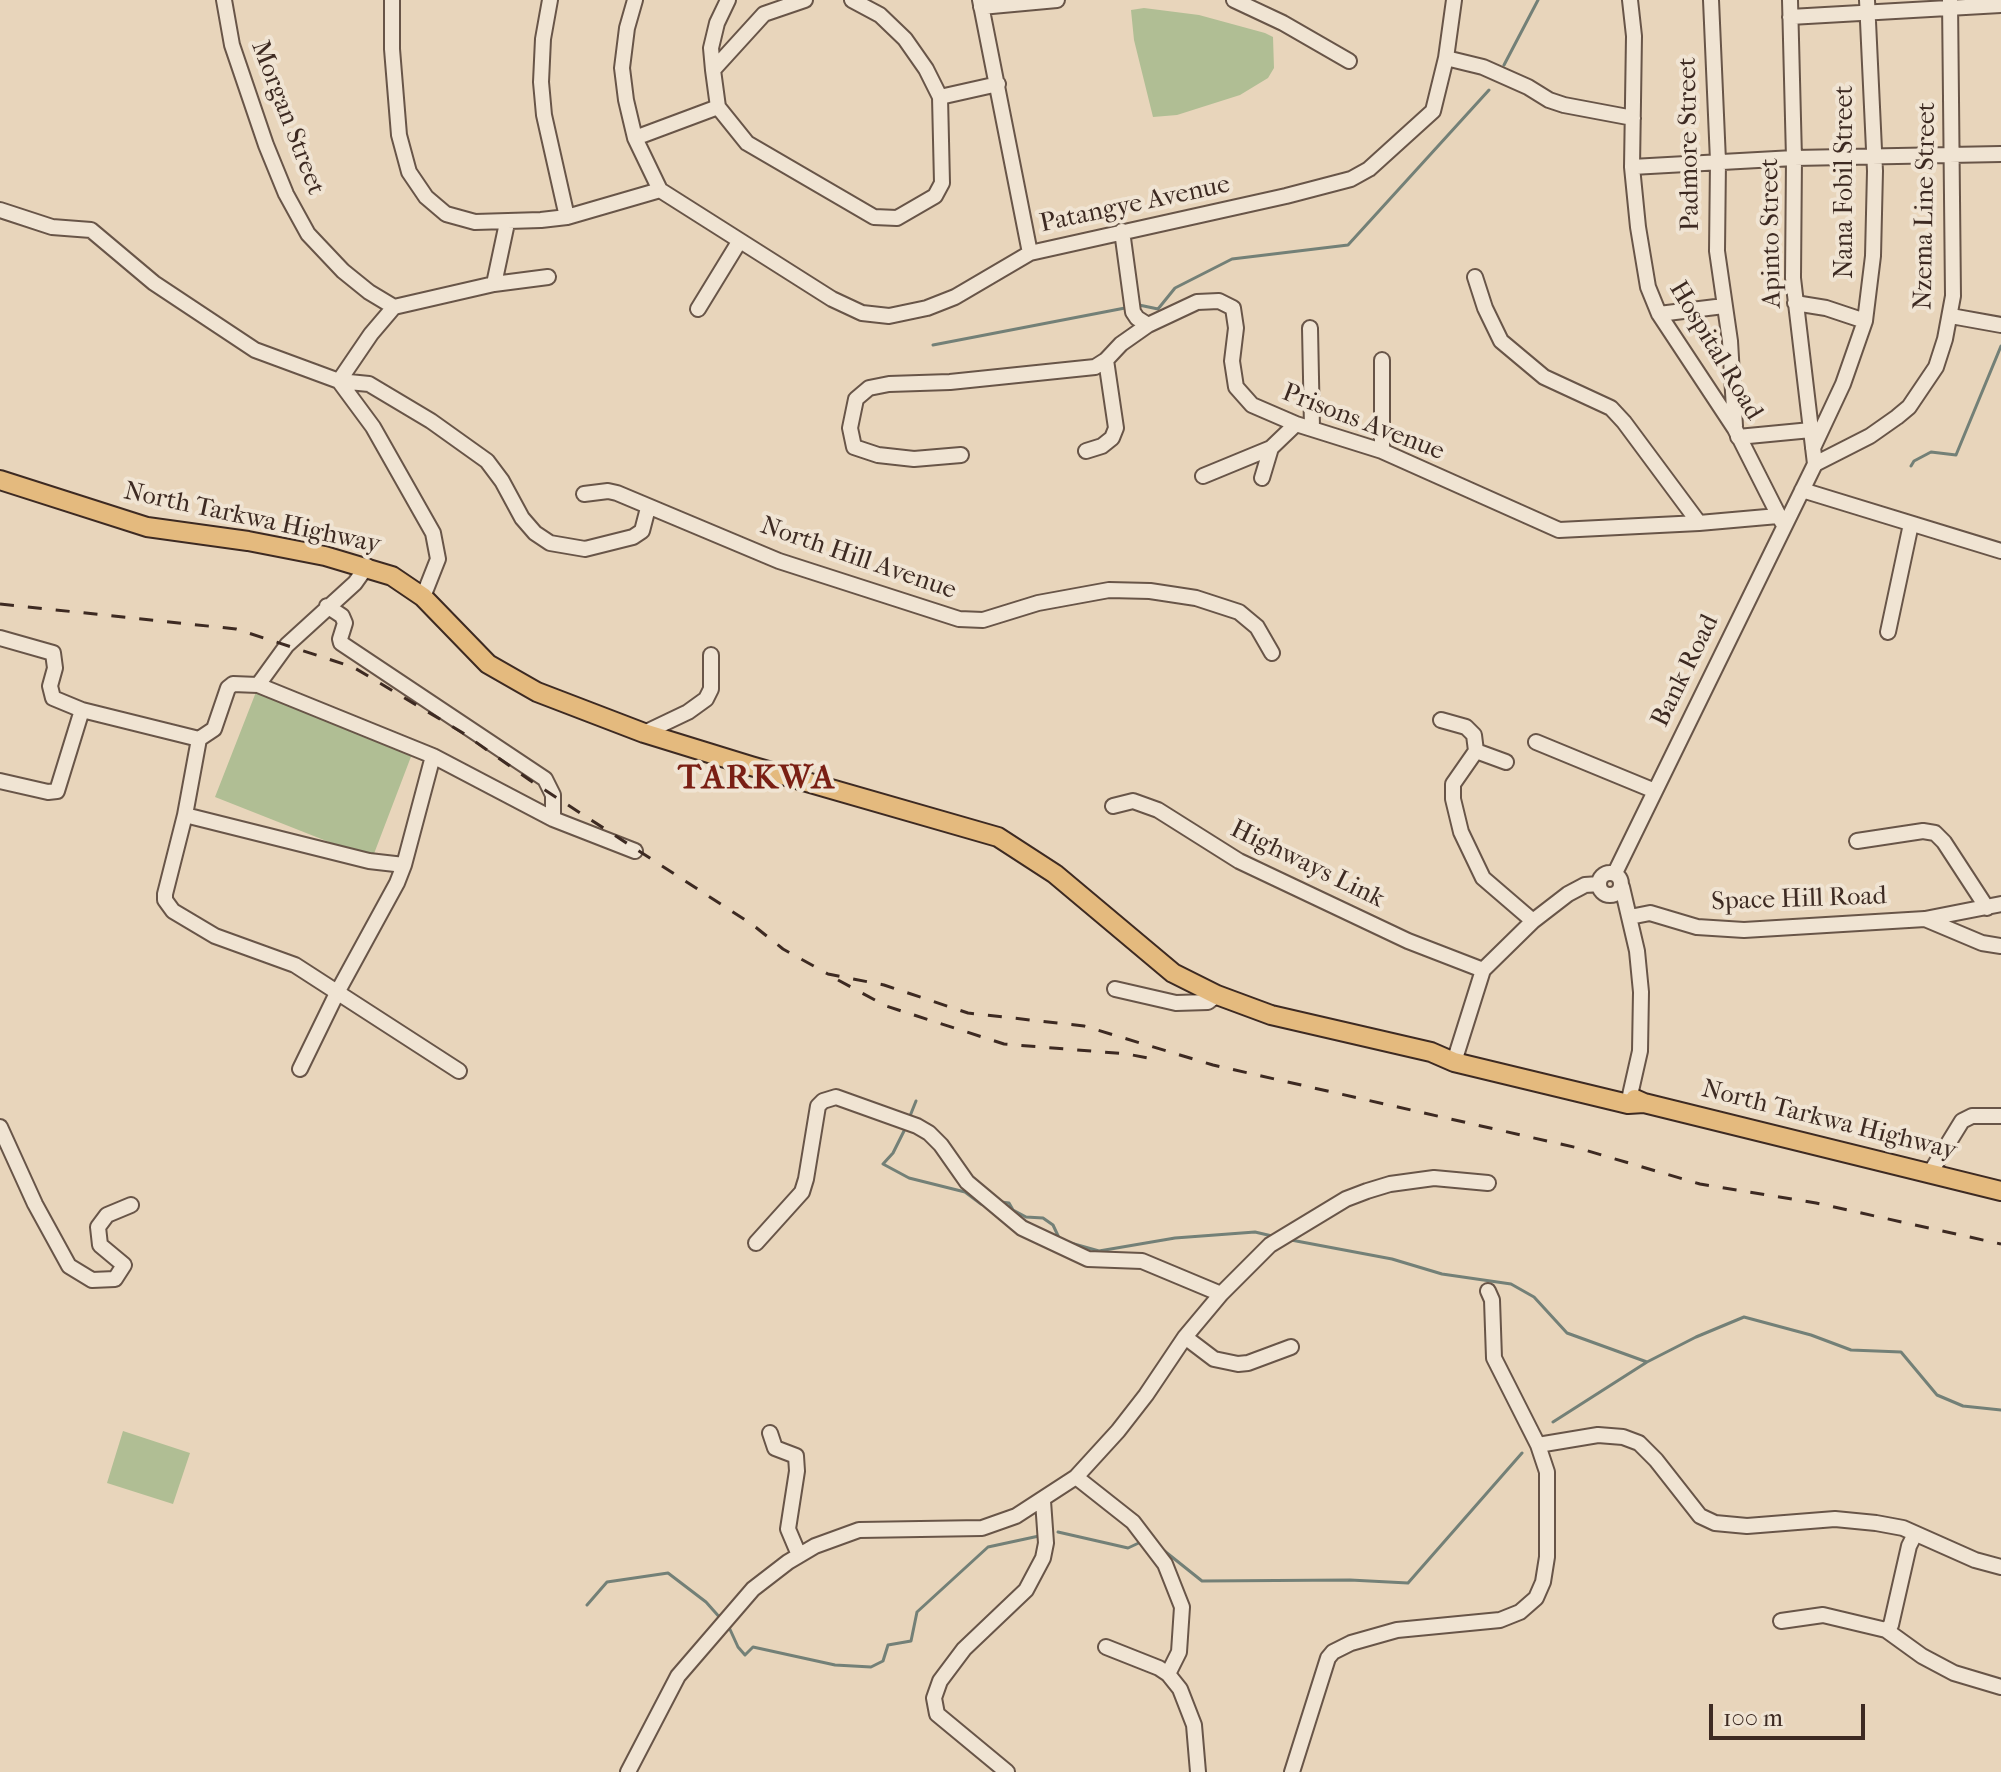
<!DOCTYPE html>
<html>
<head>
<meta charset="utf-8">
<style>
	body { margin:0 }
	#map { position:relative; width:2001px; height:1772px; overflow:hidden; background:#e8d5bb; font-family:"IM FELL French Canon",serif }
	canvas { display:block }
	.scale { position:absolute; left:1709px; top:1704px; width:156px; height:36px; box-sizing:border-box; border:4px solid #3d2a22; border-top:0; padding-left:10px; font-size:24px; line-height:28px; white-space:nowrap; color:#3d2a22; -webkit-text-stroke:6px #f0e4d3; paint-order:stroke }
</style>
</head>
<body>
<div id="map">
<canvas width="2001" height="1772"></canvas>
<div class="scale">100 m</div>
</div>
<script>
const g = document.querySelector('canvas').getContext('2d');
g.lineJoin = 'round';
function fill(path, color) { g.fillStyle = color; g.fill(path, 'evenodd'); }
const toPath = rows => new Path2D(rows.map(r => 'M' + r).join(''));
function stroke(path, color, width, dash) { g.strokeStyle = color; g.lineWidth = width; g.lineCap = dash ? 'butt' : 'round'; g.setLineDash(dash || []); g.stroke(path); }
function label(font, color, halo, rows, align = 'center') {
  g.font = font + ' "IM FELL French Canon",serif'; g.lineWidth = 8; g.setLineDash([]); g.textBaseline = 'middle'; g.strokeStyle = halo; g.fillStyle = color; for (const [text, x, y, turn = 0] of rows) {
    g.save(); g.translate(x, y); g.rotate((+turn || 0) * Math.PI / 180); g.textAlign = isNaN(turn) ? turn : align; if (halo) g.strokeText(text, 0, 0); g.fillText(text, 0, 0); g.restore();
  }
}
fill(toPath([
	[1144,8,1199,15,1265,33,1273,37,1274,68,1268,78,1240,95,1177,115,1153,117,1134,40,1131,10],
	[256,692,412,754,372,859,215,797],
	[123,1431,190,1453,173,1504,107,1483]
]), '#b0be94');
stroke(toPath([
	[1504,65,1538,0],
	[1139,305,1158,309,1175,288,1232,259,1348,245,1489,90],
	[933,345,1125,308],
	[1911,466,1914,461,1931,452,1956,455,2001,346],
	[910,1116,916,1101],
	[906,1127,893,1153,883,1164,909,1178,965,1192,981,1204,986,1204],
	[1001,1202,1009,1203,1013,1210,1026,1217,1043,1218,1053,1225,1060,1240],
	[1291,1240,1392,1259,1442,1274,1511,1284,1534,1297,1567,1333,1647,1362],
	[1067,1242,1099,1251,1175,1238,1255,1232,1272,1236],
	[1553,1422,1647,1362,1696,1337,1744,1317,1811,1335,1851,1350,1901,1352,1937,1395,1963,1406,2001,1410],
	[1058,1532,1128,1548,1143,1541],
	[1162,1549,1202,1581,1350,1580,1408,1583,1522,1453],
	[587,1605,607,1582,668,1573,706,1602,722,1620],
	[728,1625,738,1647,745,1655,753,1647,835,1665,871,1667,883,1661,888,1645,911,1641,917,1612,988,1547,1039,1536]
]), '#738077', 3);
const minor = toPath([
	[224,0,232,45,266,145,286,194,308,234,343,271,369,292,394,307],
	[392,0,392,49,399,135,409,172,426,197,446,214,475,222,541,220,567,217,660,190],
	[550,0,543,39,541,82,544,115,567,217],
	[635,0,627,28,622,68,626,100,635,138,660,190],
	[805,0,764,14,713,70,718,107,747,143,874,217,897,218,935,196,942,183,940,97,926,69,905,39,880,15,852,0],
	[980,0,1030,253],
	[1234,0,1283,23,1349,61],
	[1630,0,1634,36,1632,167,1638,227,1648,287,1659,314,1735,429,1782,522],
	[1711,0,1718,161,1717,251,1730,341,1735,426],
	[1790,0,1794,158,1793,278,1815,464],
	[981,7,1057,0],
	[1790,17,2001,5],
	[1446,58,1483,67,1528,87,1549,100,1564,105,1633,118],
	[713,70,711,48,717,23,728,0],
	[940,97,998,84],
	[635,138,718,107],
	[1632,167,1794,158,2001,154],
	[660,190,832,299,862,313,889,316,927,308,955,297,1030,253,1286,196,1351,179,1369,169,1433,111,1446,58,1454,0],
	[0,210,52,227,91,230,154,283,255,350,339,381,369,384,431,421,487,461,502,481,522,518,535,533,550,543,585,549,633,537,642,531,648,508],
	[1122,231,1133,312,1137,318,1148,325],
	[1475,277,1485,308,1501,341,1544,377,1611,408,1624,422,1699,523],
	[494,284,548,277],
	[1795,303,1826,308,1865,321],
	[698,309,739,242],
	[1659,314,1724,306],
	[1951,316,2001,325],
	[1310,328,1312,427],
	[1382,360,1382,451],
	[339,381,371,334,394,307,494,284,507,223],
	[339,381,373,427,433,533,438,559,423,597],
	[1738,437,1811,430],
	[1813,448,1843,384,1865,321,1873,256,1875,171,1867,0],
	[1086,451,1102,446,1112,438,1116,428,1106,360],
	[961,455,914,459,878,455,854,447,850,428,856,399,869,388,889,384,950,382,1095,367,1106,360,1121,344,1148,325,1197,302,1219,301,1233,308,1236,328,1232,361,1236,387,1252,405,1296,424,1382,451,1559,530,1699,523,1778,516],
	[1203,476,1271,448,1296,424],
	[1262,478,1271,448],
	[1802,490,2001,551],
	[584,494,608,491,617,493,779,561,959,619,983,620,1038,603,1109,590,1150,591,1196,598,1239,612,1257,627,1272,653],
	[327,606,342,616,345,623,340,639,341,643,545,779,553,795,553,819],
	[1888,632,1911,524],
	[0,638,53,653,55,668,50,686,53,698,82,710,199,739,185,815,165,894,165,900,173,911,215,936,295,965,459,1071],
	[258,685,433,756,553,819,635,851],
	[1441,720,1466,727,1474,735,1476,751],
	[644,733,688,712,706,699,711,689,711,655],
	[199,739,214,729,228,688,233,684,258,685,287,645,355,583,367,566],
	[1536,742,1655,791],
	[1506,762,1476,751,1453,784,1453,799,1461,832,1483,878,1533,921],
	[0,781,48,792,57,791,82,710],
	[1113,806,1133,801,1158,810,1239,861,1408,941,1483,970],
	[185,815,369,861,404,865],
	[1857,841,1923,831,1935,833,1944,842,1987,908],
	'1599 884a11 11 0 1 1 22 0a11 11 0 1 1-22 0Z',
	[1615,873,1815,464,1870,436,1897,417,1909,407,1936,367,1945,339,1953,296,1950,0],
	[1622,887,1637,951,1641,992,1640,1051,1628,1104],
	[1630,917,1650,913,1697,927,1744,930,1925,919,2001,904],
	[1925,919,1982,943,2001,946],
	[1115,989,1176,1003,1208,1002,1217,995],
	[1454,1062,1483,970,1533,921,1568,894,1585,885,1599,884],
	[300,1069,338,991,397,883,404,865,433,756],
	[0,1127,35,1204,69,1266,92,1280,115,1279,124,1265,100,1245,98,1227,107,1215,131,1205],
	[1930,1173,1962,1121,1972,1116,2001,1116],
	[756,1243,802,1192,806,1179,818,1106,823,1101,836,1097,917,1126,929,1133,941,1145,967,1182,1022,1228,1088,1259,1142,1261,1221,1294],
	[1185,1337,1214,1359,1238,1364,1248,1363,1291,1347],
	[770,1433,775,1448,796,1456,797,1471,788,1529,799,1555],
	[1538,1445,1598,1435,1623,1437,1639,1443,1656,1460,1700,1516,1715,1523,1747,1526,1835,1519,1876,1523,1903,1528,1975,1560,2001,1567],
	[1076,1477,1133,1522,1165,1564,1182,1607,1179,1652,1168,1674],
	[1781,1621,1823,1615,1886,1630,1891,1625,1909,1546,1915,1534],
	[1886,1630,1922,1656,1954,1673,2001,1687],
	[1106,1647,1159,1668,1168,1674,1180,1689,1194,1725,1198,1772],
	[628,1772,678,1676,753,1589,788,1562,815,1546,859,1530,982,1528,1016,1516,1076,1477,1118,1431,1146,1395,1185,1337,1221,1294,1270,1245,1346,1199,1367,1191,1390,1184,1434,1178,1488,1183],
	[1007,1772,937,1714,934,1698,940,1681,964,1649,1026,1590,1043,1558,1046,1543,1043,1501],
	[1292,1772,1328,1658,1333,1652,1351,1643,1397,1630,1500,1620,1520,1612,1536,1598,1543,1582,1547,1557,1547,1472,1538,1445,1494,1358,1492,1300,1488,1291]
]);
const major = toPath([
	[0,480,147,527,248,541,325,556,392,576,423,597,488,664,537,692,644,733,751,766,998,837,1055,874,1173,973,1217,995,1271,1015,1431,1052,1454,1062,1628,1104,1644,1103],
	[1635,1099,1644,1103,2001,1191]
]);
stroke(minor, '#685548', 18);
stroke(major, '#3d2a22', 22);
stroke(minor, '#f0e4d3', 14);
stroke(major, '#e4ba7e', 18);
stroke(toPath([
	[0,604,236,629,353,667,463,733,531,781,753,925,783,949,828,974,884,985,968,1013,1084,1026,1213,1065,1578,1148,1700,1184,1816,1203,2001,1244],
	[838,980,886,1006,1004,1044,1127,1054,1153,1059]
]), '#3d2a22', 3, [14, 14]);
label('26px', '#3d2a22', '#f0e4d3', [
	["Morgan Street",287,118,69],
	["Padmore Street",1690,144,-91],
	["Nana Fobil Street",1846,182,-90],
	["Patangye Avenue",1135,205,-12],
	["Nzema Line Street",1926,206,-89],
	["Apinto Street",1772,233,-91],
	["Hospital Road",1715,351,59],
	["Prisons Avenue",1363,423,21],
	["North Tarkwa Highway",252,519,12],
	["North Hill Avenue",858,559,19],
	["Bank Road",1686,671,-64],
	["Highways Link",1307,865,26],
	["Space Hill Road",1799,900,-2],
	["North Tarkwa Highway",1829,1121,14]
]);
g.letterSpacing = '2px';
label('bold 34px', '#7a1f14', '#f0e4d3', [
	["TARKWA",757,780]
]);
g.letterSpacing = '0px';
</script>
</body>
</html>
